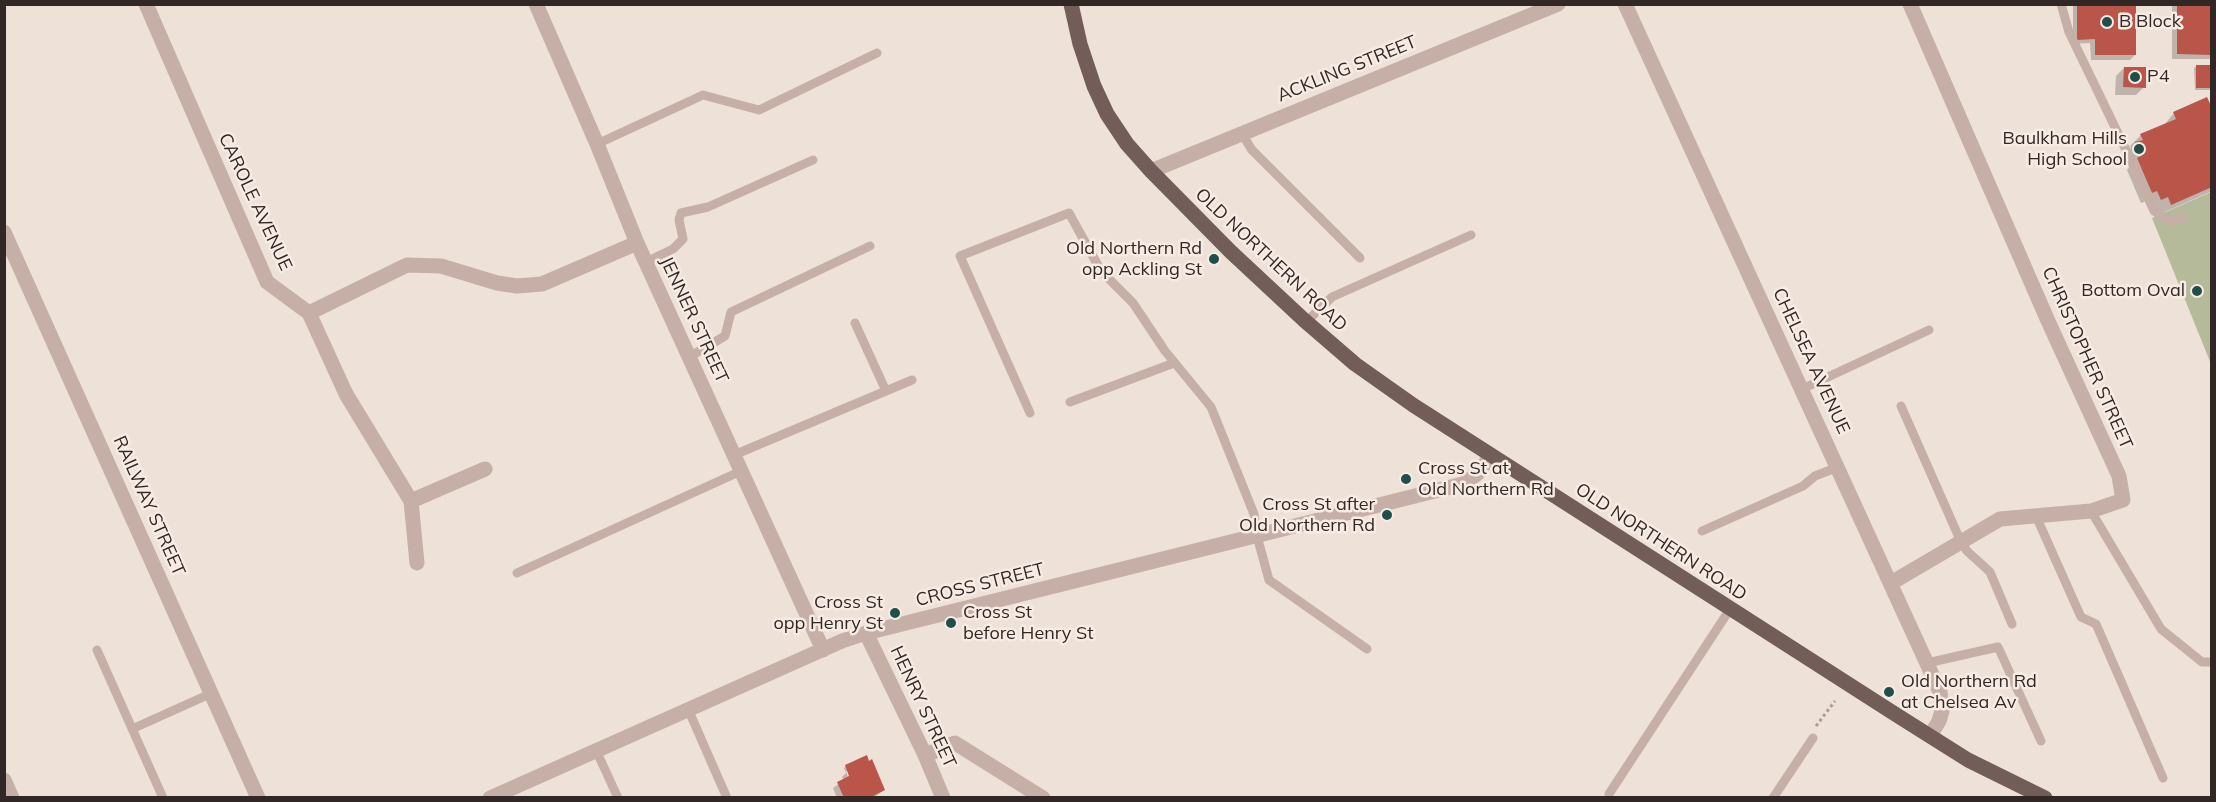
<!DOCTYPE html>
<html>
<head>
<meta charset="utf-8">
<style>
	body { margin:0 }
	#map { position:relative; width:2216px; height:802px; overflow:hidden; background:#eee1d8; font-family:Mulish,sans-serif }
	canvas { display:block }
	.frame { position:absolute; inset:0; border:6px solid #312826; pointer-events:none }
</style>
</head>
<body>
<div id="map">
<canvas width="2216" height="802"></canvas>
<div class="frame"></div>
</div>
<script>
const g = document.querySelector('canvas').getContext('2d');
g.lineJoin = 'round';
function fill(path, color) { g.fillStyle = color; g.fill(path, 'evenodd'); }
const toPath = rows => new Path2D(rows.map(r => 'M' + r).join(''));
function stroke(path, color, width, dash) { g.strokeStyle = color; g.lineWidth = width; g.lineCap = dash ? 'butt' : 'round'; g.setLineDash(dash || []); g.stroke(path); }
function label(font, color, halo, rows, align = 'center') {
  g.font = font + ' Mulish,sans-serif'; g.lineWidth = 5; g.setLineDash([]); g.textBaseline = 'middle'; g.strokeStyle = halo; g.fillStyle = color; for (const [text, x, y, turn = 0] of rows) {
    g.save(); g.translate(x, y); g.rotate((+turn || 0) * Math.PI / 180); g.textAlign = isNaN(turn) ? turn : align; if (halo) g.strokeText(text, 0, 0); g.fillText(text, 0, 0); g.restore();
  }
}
fill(toPath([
	[2211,192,2211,364,2152,218]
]), '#b5bb9a');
fill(toPath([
	[2073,4,2135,4,2135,55,2130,60,2091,60,2090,43,2073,44],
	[2172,4,2212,4,2212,59,2172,59],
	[2197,66,2212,66,2212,90,2195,90,2194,68],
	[2124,68,2144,87,2136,95,2115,95,2116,76],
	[2212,112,2212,191,2160,214,2146,201,2141,203,2127,170,2130,166,2125,155,2131,148,2130,146,2141,135,2164,125,2174,113],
	[846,766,884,790,873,798,837,798,833,788,844,780,842,777,846,773,844,768],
	[846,771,849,771,850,783]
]), '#0003');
fill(toPath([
	[2077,4,2136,4,2136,55,2095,55,2095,39,2077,40],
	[2177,4,2212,4,2212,55,2177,54],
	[2196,65,2212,65,2212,88,2196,88],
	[2124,67,2146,67,2146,88,2123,87],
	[2207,97,2212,108,2212,187,2171,205,2168,197,2161,200,2157,191,2152,193,2137,158,2141,156,2135,142,2143,140,2140,134,2176,119,2173,112],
	[867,755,869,761,872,759,885,790,869,798,844,798,837,782,849,776,845,765]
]), '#ba554a');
stroke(toPath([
	[1816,726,1835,701]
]), '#b09990', 3, [3, 3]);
stroke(toPath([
	[2061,4,2069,32,2128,154,2154,211,2168,220,2175,221,2183,218],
	[1242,134,1252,150,1360,258],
	[597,144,703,95,759,110,877,53],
	[646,262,673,249,683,239,679,220,681,213,708,207,813,160],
	[1306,322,1332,297,1471,235],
	[855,323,886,391],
	[689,357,725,336,731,312,870,246],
	[1802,389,1929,330],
	[1070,402,1174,363],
	[1901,406,1961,542,1967,551,1990,572,2012,624],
	[1030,413,960,256,1069,213,1101,271,1133,303,1165,351,1211,407,1254,514,1257,536,1269,580,1367,649],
	[734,455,912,380],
	[2091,511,2161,629,2202,662,2212,662],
	[2036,516,2081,617,2096,624,2163,778],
	[1702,531,1803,486,1815,476,1838,467],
	[517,573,741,471],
	[97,650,163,798],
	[1927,663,1998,647,2041,741],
	[688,709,727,798],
	[132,729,212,693],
	[596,750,618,798],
	[1609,794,1730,609],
	[1773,798,1813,738]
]), '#c5afa6', 9);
stroke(toPath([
	[146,4,267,282,309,313,346,394,411,501,417,563],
	[536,4,597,144,637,243,823,650],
	[1151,171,1558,4],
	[4,232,258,798],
	[309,313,407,265,441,266,497,283,517,286,542,284,637,243],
	[411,501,485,469],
	[1891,583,2000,519,2091,511,2123,500,2119,476,2048,321,1910,4],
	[925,755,955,743,1043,798],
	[4,780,12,798]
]), '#c5afa6', 15);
stroke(toPath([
	[1625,4,1940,692,1942,711,1939,721,1930,736],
	[866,633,925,755,943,798],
	[490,798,842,641,866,633,1463,484,1477,474,1491,456]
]), '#c5afa6', 15);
stroke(toPath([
	[1071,4,1080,44,1094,86,1107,114,1127,144,1151,171,1231,252,1304,320,1355,364,1413,405,1895,714,1968,760,2045,798]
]), '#725d58', 15);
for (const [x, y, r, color] of [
	[2107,22,6,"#204f4b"],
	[2135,77,6,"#204f4b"],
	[2139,149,6,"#204f4b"],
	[1214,259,6,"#204f4b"],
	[2197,291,6,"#204f4b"],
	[1406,479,6,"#204f4b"],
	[1387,515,6,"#204f4b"],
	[895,613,6,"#204f4b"],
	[951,623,6,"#204f4b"],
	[1889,692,6,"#204f4b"]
]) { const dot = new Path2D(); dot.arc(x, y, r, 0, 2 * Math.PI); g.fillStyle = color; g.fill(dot); stroke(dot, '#f7ebe4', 2); }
label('18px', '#312826', '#f7ebe4', [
	["B Block",2119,22],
	["P4",2147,77],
	["Baulkham Hills",2127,139,"right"],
	["High School",2127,160,"right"],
	["Old Northern Rd",1202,249,"right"],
	["opp Ackling St",1202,270,"right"],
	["Bottom Oval",2185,291,"right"],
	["Cross St at",1418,469],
	["Old Northern Rd",1418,490],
	["Cross St after",1375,505,"right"],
	["Old Northern Rd",1375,526,"right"],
	["Cross St",883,603,"right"],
	["opp Henry St",883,624,"right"],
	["Cross St",963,613],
	["before Henry St",963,634],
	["Old Northern Rd",1901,682],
	["at Chelsea Av",1901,703]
], 'left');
label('18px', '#312826', '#f7ebe4', [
	["ACKLING STREET",1347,69,-22],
	["CAROLE AVENUE",255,202,65],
	["OLD NORTHERN ROAD",1271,260,43],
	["JENNER STREET",694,320,65],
	["CHRISTOPHER STREET",2087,358,66],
	["CHELSEA AVENUE",1811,361,65],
	["RAILWAY STREET",149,506,66],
	["OLD NORTHERN ROAD",1661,542,33],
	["CROSS STREET",980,585,-14],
	["HENRY STREET",923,707,65]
]);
</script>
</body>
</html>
